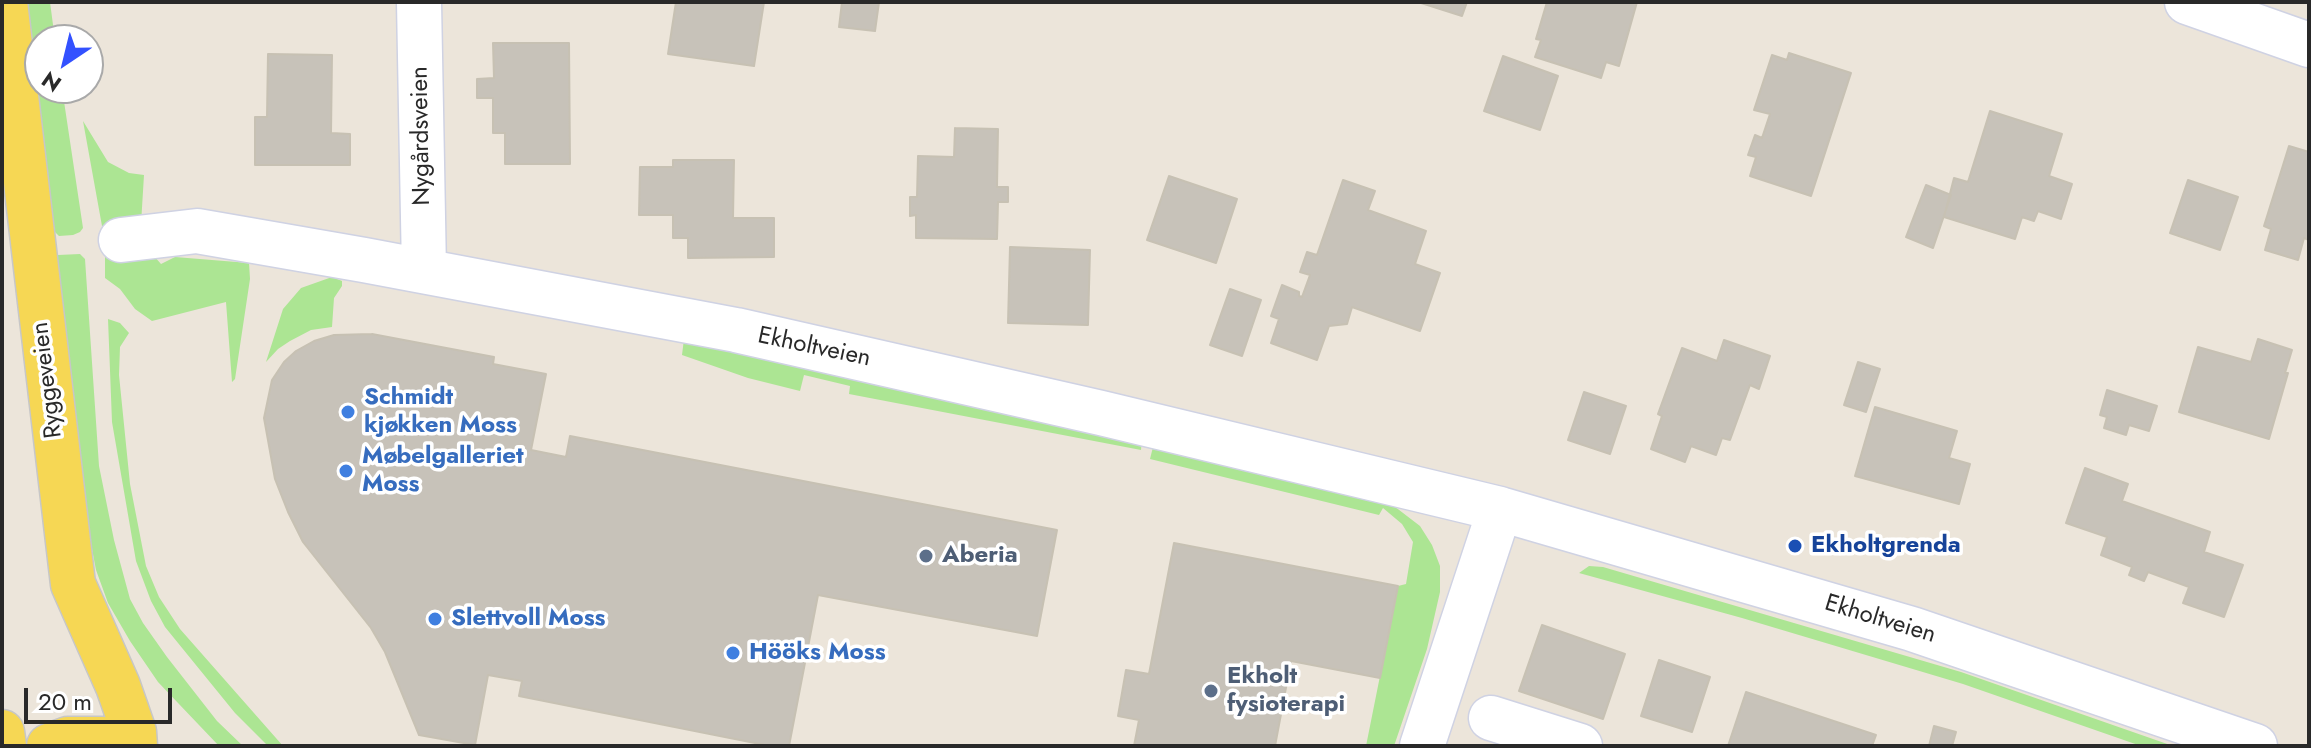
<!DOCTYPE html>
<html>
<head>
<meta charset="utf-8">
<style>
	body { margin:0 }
	#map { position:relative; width:2311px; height:748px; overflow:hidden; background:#ece5da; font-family:Jost,sans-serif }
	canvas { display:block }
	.frame { position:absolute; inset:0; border:4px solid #292929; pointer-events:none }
	.north { position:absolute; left:24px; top:24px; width:80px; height:80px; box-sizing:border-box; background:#fff; border:2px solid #a9a9a9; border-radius:50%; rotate:215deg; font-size:22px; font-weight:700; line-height:32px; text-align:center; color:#292929 }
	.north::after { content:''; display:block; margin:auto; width:28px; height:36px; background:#3351ff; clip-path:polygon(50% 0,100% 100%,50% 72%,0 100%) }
	.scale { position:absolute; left:24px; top:688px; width:148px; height:36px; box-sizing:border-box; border:4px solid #292929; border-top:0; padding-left:10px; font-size:24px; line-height:28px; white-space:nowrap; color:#292929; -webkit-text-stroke:6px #fff; paint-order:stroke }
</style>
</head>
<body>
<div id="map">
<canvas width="2311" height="748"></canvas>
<div class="frame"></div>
<div class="north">N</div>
<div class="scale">20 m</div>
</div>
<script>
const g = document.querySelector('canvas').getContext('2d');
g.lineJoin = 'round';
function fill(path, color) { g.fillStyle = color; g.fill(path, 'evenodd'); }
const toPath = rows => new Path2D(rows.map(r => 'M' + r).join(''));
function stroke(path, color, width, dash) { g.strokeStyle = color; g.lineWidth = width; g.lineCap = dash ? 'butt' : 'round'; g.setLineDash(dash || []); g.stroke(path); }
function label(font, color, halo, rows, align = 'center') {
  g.font = font + ' Jost,sans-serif'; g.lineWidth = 7; g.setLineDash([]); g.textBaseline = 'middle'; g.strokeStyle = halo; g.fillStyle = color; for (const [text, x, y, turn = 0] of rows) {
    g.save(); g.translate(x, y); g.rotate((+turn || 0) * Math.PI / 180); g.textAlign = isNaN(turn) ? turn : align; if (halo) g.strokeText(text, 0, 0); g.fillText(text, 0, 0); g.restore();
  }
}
fill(toPath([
	[22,2,50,2,55,40,40,40,40,88,62,88,83,228,80,232,73,235,59,236,48,225],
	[83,121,108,162,129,173,144,175,141,224,114,232,102,226],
	[146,247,161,264,175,257,249,263,250,279,235,379,232,382,226,302,152,321,135,309,120,289,105,278,105,256,114,250],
	[80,254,85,259,99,466,114,540,130,599,143,623,167,657,217,721,243,746,219,746,158,682,130,641,108,603,96,570,84,507,53,259,58,255],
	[332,277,342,281,342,286,334,298,332,327,311,330,290,341,278,349,266,362,283,309,301,288],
	[108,319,120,323,129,333,120,347,119,375,130,484,146,566,159,597,180,629,283,746,268,746,235,713,165,627,151,601,136,561,112,422],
	[684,339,1142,438,1141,450,849,394,850,386,804,375,800,391,748,378,682,355],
	[1154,443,1390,503,1420,526,1432,545,1440,566,1440,592,1427,649,1394,746,1366,746,1398,586,1406,584,1413,542,1402,524,1383,508,1379,515,1150,459],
	[1589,566,1603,567,1961,672,2173,746,2141,746,1963,684,1742,618,1579,573]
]), '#ace593');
const building = toPath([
	[676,2,764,2,754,66,668,54,676,2],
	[842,2,879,2,875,31,839,27,842,2],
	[1418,2,1467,2,1462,16,1418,2],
	[1547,2,1637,2,1619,66,1606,62,1601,78,1535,57,1541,40,1536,39,1547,2],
	[493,43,569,43,570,164,505,164,505,133,493,133,493,98,477,98,477,79,494,78,493,43],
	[1789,53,1851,73,1811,196,1750,176,1756,157,1748,155,1755,135,1762,138,1770,114,1754,110,1772,55,1787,60,1789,53],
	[268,54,332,55,331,133,350,134,350,165,255,165,255,117,267,117,268,54],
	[1503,56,1558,76,1540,130,1484,111,1503,56],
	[1990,111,2062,134,2049,176,2072,184,2061,219,2038,211,2034,221,2022,217,2015,239,1944,217,1954,178,1968,182,1990,111],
	[955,128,998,129,997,187,1008,187,1008,202,998,202,997,239,916,238,916,215,910,216,910,197,917,197,918,156,954,157,955,128],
	[2289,146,2309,152,2309,240,2304,238,2298,260,2265,250,2271,229,2264,226,2289,146],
	[673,160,734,160,733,218,774,218,774,257,688,258,688,238,673,238,673,215,639,215,640,167,673,167,673,160],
	[1169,176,1237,199,1216,263,1147,240,1169,176],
	[1343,180,1375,191,1368,210,1426,231,1415,264,1440,273,1420,331,1352,307,1347,324,1329,326,1317,360,1271,343,1279,319,1271,316,1282,285,1299,292,1299,296,1302,297,1310,275,1300,272,1307,252,1317,255,1343,180],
	[2188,180,2238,197,2220,250,2170,233,2188,180],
	[1926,185,1951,195,1933,248,1906,237,1926,185],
	[1010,247,1090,250,1088,325,1008,323,1010,247],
	[1230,289,1261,300,1242,356,1210,345,1230,289],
	[372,334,494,357,493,364,546,374,531,450,566,457,570,436,1057,530,1037,636,818,595,789,746,770,746,519,696,522,681,488,675,475,745,419,735,385,652,371,628,303,542,288,512,275,479,264,418,272,380,284,362,296,351,314,341,334,335,372,334],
	[2258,339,2292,350,2285,373,2288,373,2269,439,2179,412,2198,347,2251,362,2258,339],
	[1724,340,1770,356,1759,389,1750,385,1730,440,1722,438,1716,455,1691,446,1685,462,1651,449,1662,416,1658,414,1682,348,1717,361,1724,340],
	[1858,362,1880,369,1866,412,1844,405,1858,362],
	[2107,390,2157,406,2149,431,2129,425,2126,435,2104,428,2107,417,2100,415,2107,390],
	[1584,392,1626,406,1610,454,1568,440,1584,392],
	[1875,407,1957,431,1949,458,1970,464,1959,504,1855,476,1875,407],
	[2085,468,2128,484,2122,501,2210,532,2204,552,2243,565,2224,617,2183,603,2189,587,2148,572,2144,581,2129,575,2132,567,2101,555,2107,537,2066,523,2085,468],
	[1174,543,1398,586,1380,678,1291,661,1275,746,1134,746,1139,720,1118,716,1126,670,1149,674,1174,543],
	[1542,625,1625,654,1603,719,1519,691,1542,625],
	[1659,660,1710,677,1692,732,1641,716,1659,660],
	[1746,692,1876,735,1872,746,1728,746,1746,692],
	[1934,726,1956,732,1952,746,1929,746,1934,726]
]);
fill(building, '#c7c2b9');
stroke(building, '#c7c1b3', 2);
const minor = toPath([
	[419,2,424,271],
	[2187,2,2309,45],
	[121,240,197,231,364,260,736,330,1101,413,1500,509,1912,629,2255,746],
	[1491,718,1580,746],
	[1422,746,1500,509]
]);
const major = toPath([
	[5,2,73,584,118,686,134,732,135,746],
	[2,732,4,746],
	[49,746,68,739,103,739,120,746]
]);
stroke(minor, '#cfd2e3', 47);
stroke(major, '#c7c7c7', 47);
stroke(minor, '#fff', 44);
stroke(major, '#f6d754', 44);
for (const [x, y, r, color] of [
	[348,412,8,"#3f7fe0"],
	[346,471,8,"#3f7fe0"],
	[1795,546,8,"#1a4fb4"],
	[926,556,8,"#5c6f8a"],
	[435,619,8,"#3f7fe0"],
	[733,653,8,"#3f7fe0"],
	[1211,691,8,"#5c6f8a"]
]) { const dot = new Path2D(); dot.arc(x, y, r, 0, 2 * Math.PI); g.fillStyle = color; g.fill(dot); stroke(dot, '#fff', 3); }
label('24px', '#292929', '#fff', [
	["Nygårdsveien",422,136,-91],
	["Ekholtveien",814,348,12],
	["Ryggeveien",48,380,-97],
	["Ekholtveien",1880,620,17]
]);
label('bold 24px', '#366cbe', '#fff', [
	["Schmidt",364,398],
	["kjøkken Moss",364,426],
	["Møbelgalleriet",362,457],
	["Moss",362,485],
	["Slettvoll Moss",451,619],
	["Hööks Moss",749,653]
], 'left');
label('bold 24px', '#164399', '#fff', [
	["Ekholtgrenda",1811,546]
], 'left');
label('bold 24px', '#4e5e75', '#fff', [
	["Aberia",942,556],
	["Ekholt",1227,677],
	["fysioterapi",1227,705]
], 'left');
</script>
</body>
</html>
